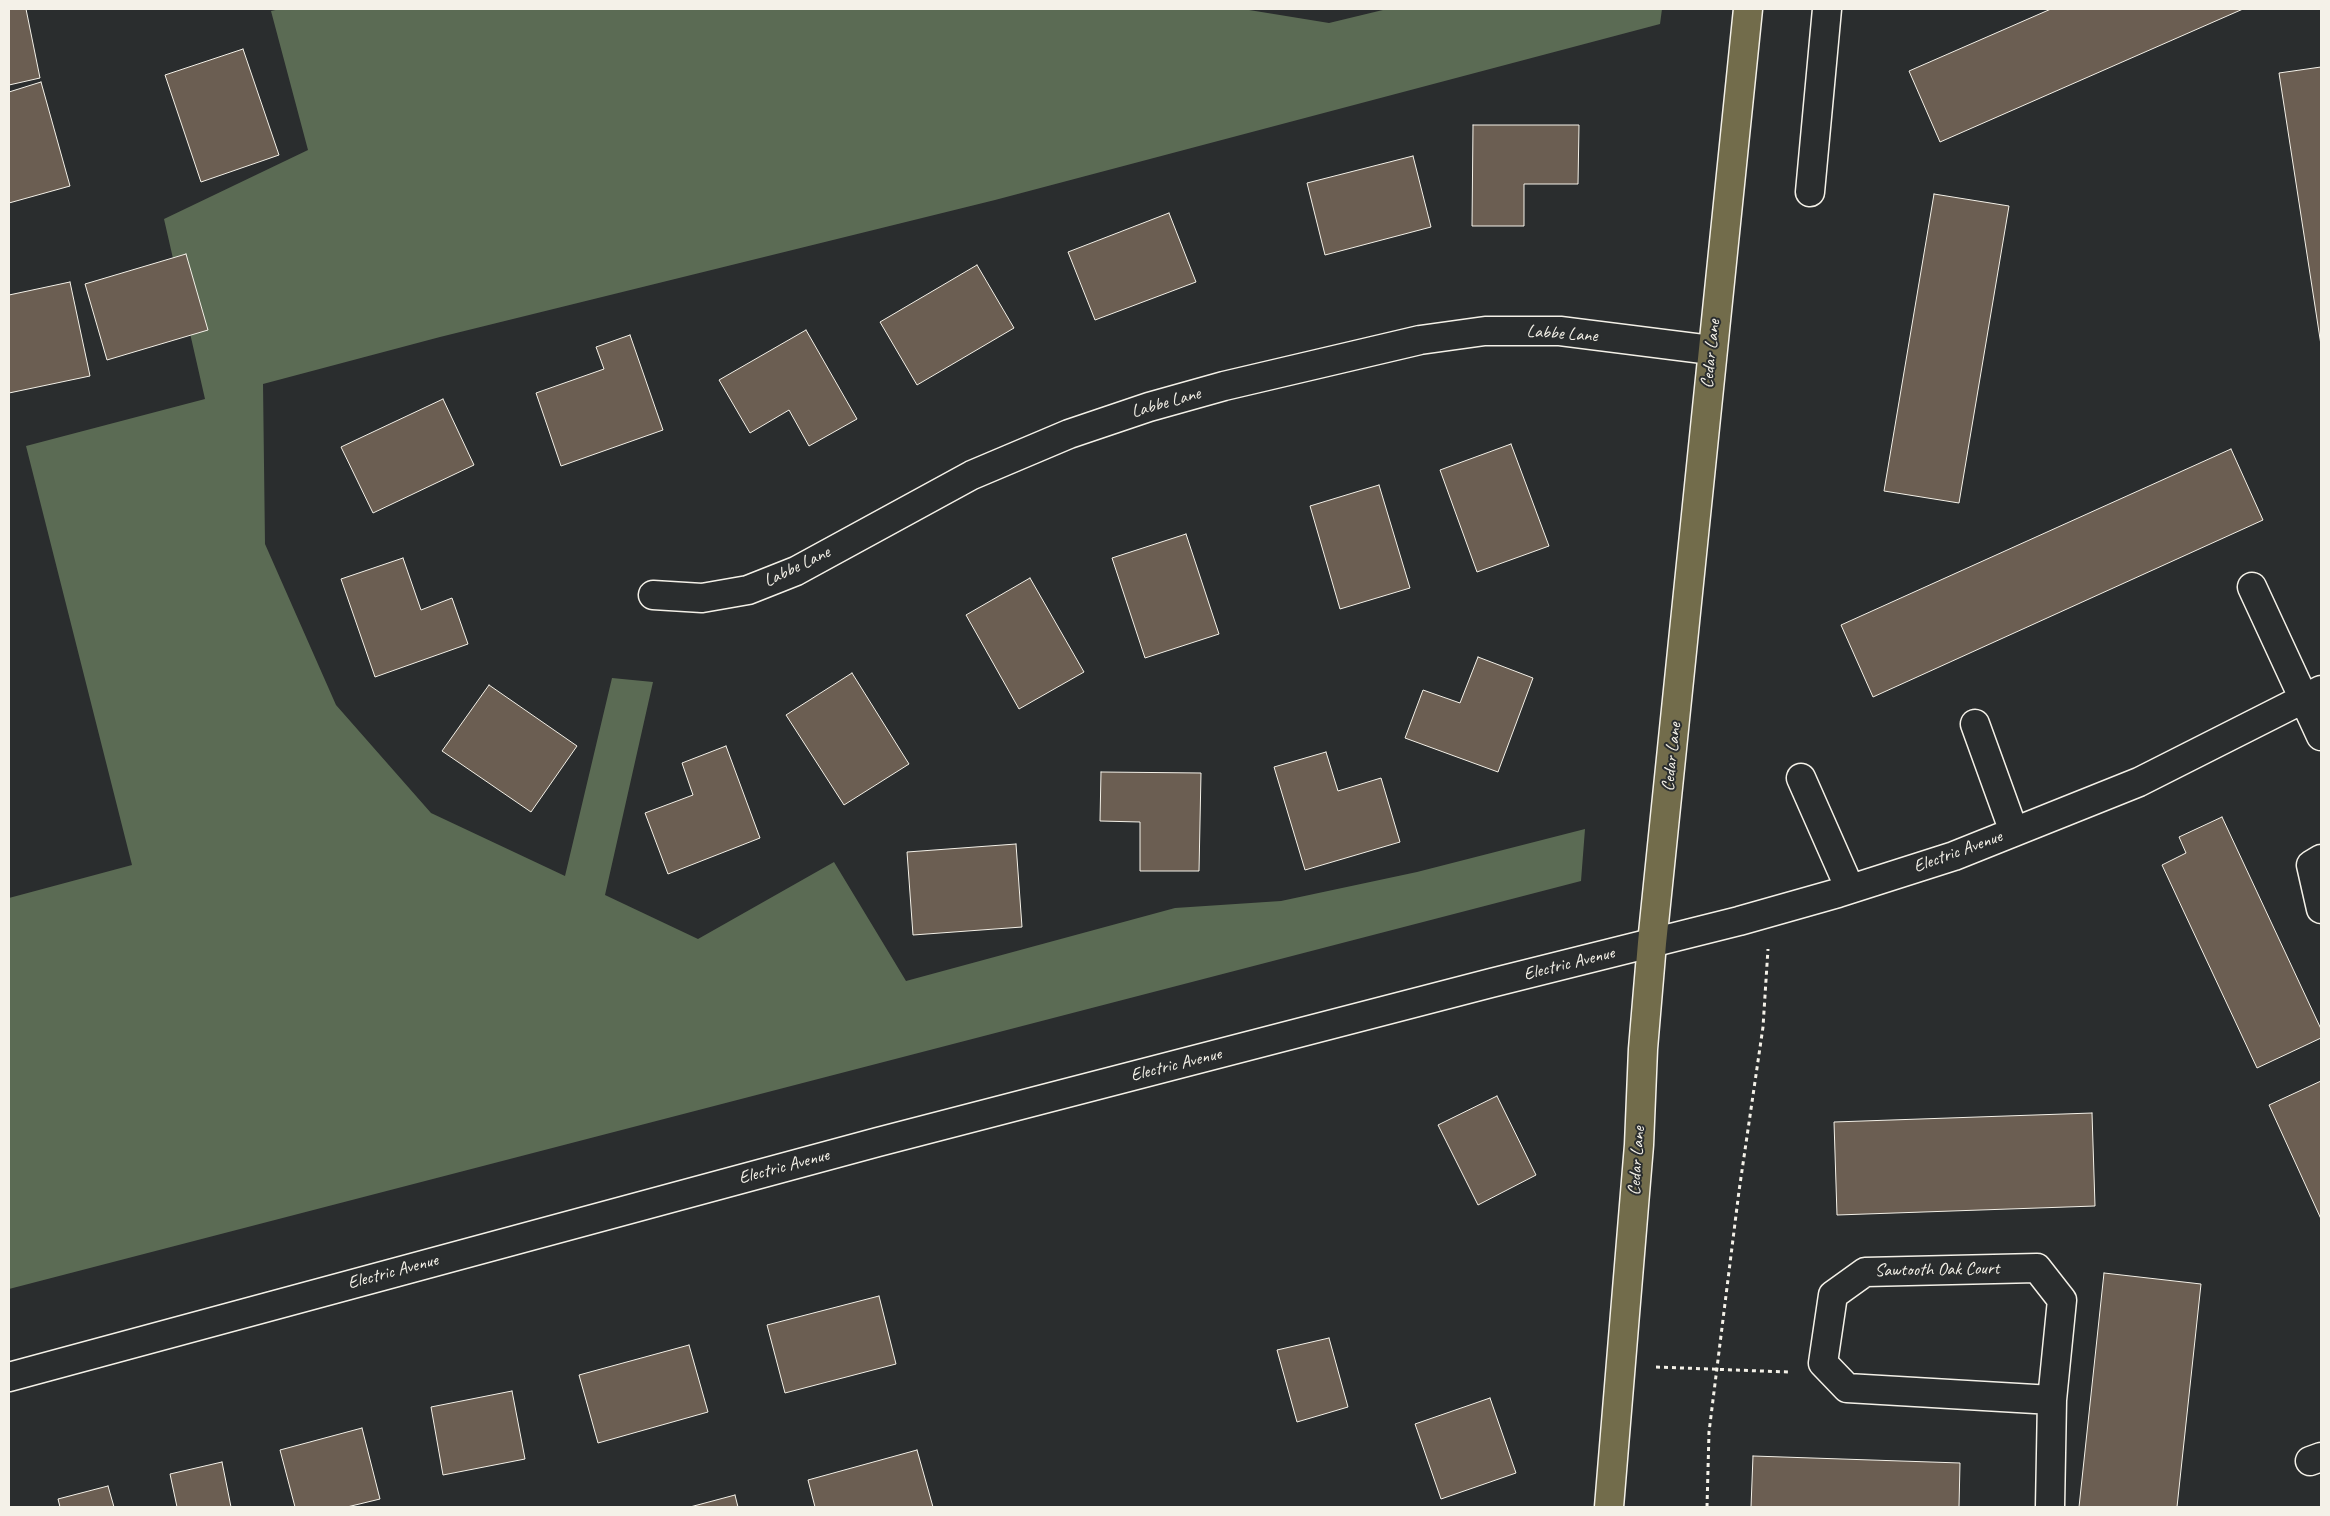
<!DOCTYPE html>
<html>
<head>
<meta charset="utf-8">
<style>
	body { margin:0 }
	#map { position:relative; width:2330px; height:1516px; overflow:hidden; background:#2a2d2e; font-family:Caveat,sans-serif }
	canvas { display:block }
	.frame { position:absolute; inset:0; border:10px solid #f4f1e8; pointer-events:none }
</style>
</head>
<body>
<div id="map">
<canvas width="2330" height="1516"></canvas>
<div class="frame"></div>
</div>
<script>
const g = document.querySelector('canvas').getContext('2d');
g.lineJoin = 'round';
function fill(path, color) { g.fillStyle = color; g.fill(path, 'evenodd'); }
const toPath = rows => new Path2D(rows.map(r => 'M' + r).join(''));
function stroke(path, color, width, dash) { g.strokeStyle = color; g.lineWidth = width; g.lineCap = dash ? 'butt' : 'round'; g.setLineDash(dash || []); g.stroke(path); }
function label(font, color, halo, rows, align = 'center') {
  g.font = font + ' Caveat,sans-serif'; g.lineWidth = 4; g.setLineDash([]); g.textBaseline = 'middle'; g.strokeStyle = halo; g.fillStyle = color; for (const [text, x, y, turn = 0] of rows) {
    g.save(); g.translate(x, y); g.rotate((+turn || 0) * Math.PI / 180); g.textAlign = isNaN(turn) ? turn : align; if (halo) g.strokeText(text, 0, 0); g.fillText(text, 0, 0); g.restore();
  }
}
fill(toPath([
	[280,9,1243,9,1329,23,1387,9,1662,9,1660,24,995,200,440,337,263,384,265,544,336,705,431,813,565,876,612,678,653,682,605,895,698,939,834,862,906,981,1175,908,1281,901,1417,872,1585,829,1581,881,9,1289,9,898,132,865,26,446,205,399,164,219,308,150,271,11]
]), '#5b6b54');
const building = toPath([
	[9,9,26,9,40,78,9,85,9,9],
	[2051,9,2243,9,1940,142,1909,71,2051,9],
	[243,49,279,155,201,182,165,75,243,49],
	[2321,67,2321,345,2279,73,2321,67],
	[41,82,70,186,9,203,9,92,41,82],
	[1473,125,1579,125,1578,184,1524,184,1524,226,1472,226,1473,125],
	[1413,156,1431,227,1325,255,1307,183,1413,156],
	[1934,194,2009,206,1959,503,1884,491,1934,194],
	[1169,213,1196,282,1095,320,1068,252,1169,213],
	[186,254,208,330,107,360,85,284,186,254],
	[977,265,1014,328,917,385,880,322,977,265],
	[70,282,90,376,9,393,9,295,70,282],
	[806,330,857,419,809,446,789,410,750,433,719,380,806,330],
	[630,335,663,430,561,466,536,393,604,369,596,347,630,335],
	[443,399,474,465,373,513,341,447,443,399],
	[1511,444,1549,546,1477,572,1440,470,1511,444],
	[2231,449,2263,520,1873,697,1841,625,2231,449],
	[1379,485,1410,588,1340,609,1310,506,1379,485],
	[1186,534,1219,634,1145,658,1112,558,1186,534],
	[403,558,421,610,452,598,468,644,375,677,341,579,403,558],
	[1030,578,1084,672,1019,709,966,615,1030,578],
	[1478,657,1533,678,1498,772,1405,738,1423,690,1460,703,1478,657],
	[852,673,909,764,844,805,786,715,852,673],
	[489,685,577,746,531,812,442,751,489,685],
	[726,746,760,838,668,874,645,813,693,795,682,763,726,746],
	[1326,752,1338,791,1381,778,1400,842,1305,870,1274,767,1326,752],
	[1101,772,1201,773,1199,871,1140,871,1140,822,1100,821,1101,772],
	[2222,817,2321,1029,2321,1038,2257,1068,2162,865,2186,853,2179,837,2222,817],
	[1016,844,1022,927,913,935,907,852,1016,844],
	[2321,1081,2321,1219,2269,1105,2321,1081],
	[1497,1096,1536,1175,1478,1205,1438,1125,1497,1096],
	[2092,1113,2095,1206,1837,1215,1834,1122,2092,1113],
	[2104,1273,2201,1284,2177,1507,2079,1507,2104,1273],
	[879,1296,896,1364,785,1393,767,1325,879,1296],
	[1329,1338,1348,1407,1297,1422,1277,1350,1329,1338],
	[689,1345,708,1412,598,1443,579,1375,689,1345],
	[512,1391,525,1459,443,1475,431,1407,512,1391],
	[1490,1398,1516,1473,1441,1499,1415,1424,1490,1398],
	[362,1428,380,1499,347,1507,295,1507,280,1450,362,1428],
	[917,1450,933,1507,815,1507,808,1480,917,1450],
	[1753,1456,1960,1463,1959,1507,1751,1507,1753,1456],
	[222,1462,231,1507,177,1507,170,1474,222,1462],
	[108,1486,114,1507,60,1507,58,1499,108,1486],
	[735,1495,738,1507,690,1507,735,1495]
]);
fill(building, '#6b5e52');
stroke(building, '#f4f1e8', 1);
const minor = toPath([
	[1810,192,1827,9],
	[2252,587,2321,736],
	[653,595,702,598,748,590,796,571,972,475,1069,434,1149,407,1224,386,1420,340,1485,331,1560,331,1711,350],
	[1975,724,2014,832],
	[1801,778,1850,889],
	[2321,859,2311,865,2321,909],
	[9,1377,878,1142,1491,983,1739,921,1838,893,1954,856,2139,782,2321,690],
	[2310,1461,2321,1457],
	[2050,1507,2052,1400,2062,1300,2037,1268,1865,1272,1833,1295,1823,1363,1847,1388,2052,1400]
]);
const major = toPath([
	[1609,1507,1639,1145,1643,1049,1652,943,1748,9]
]);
stroke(minor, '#f4f1e8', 31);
stroke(major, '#f4f1e8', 31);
stroke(toPath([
	[1656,1367,1788,1372],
	[1707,1507,1709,1432,1739,1191,1763,1027,1768,949]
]), '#f4f1e8', 3, [4, 4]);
stroke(minor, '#2a2d2e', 28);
stroke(major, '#726c4b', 28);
label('18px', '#f4f1e8', '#2a2d2e', [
	["Labbe Lane",1562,334,4],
	["Cedar Lane",1711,354,-84],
	["Labbe Lane",1166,403,-16],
	["Labbe Lane",797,567,-26],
	["Cedar Lane",1672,757,-84],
	["Electric Avenue",1958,852,-20],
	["Electric Avenue",1569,964,-14],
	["Electric Avenue",1176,1065,-14],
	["Cedar Lane",1637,1161,-86],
	["Electric Avenue",784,1167,-15],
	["Sawtooth Oak Court",1937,1270,-1],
	["Electric Avenue",393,1272,-15]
]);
</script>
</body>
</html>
